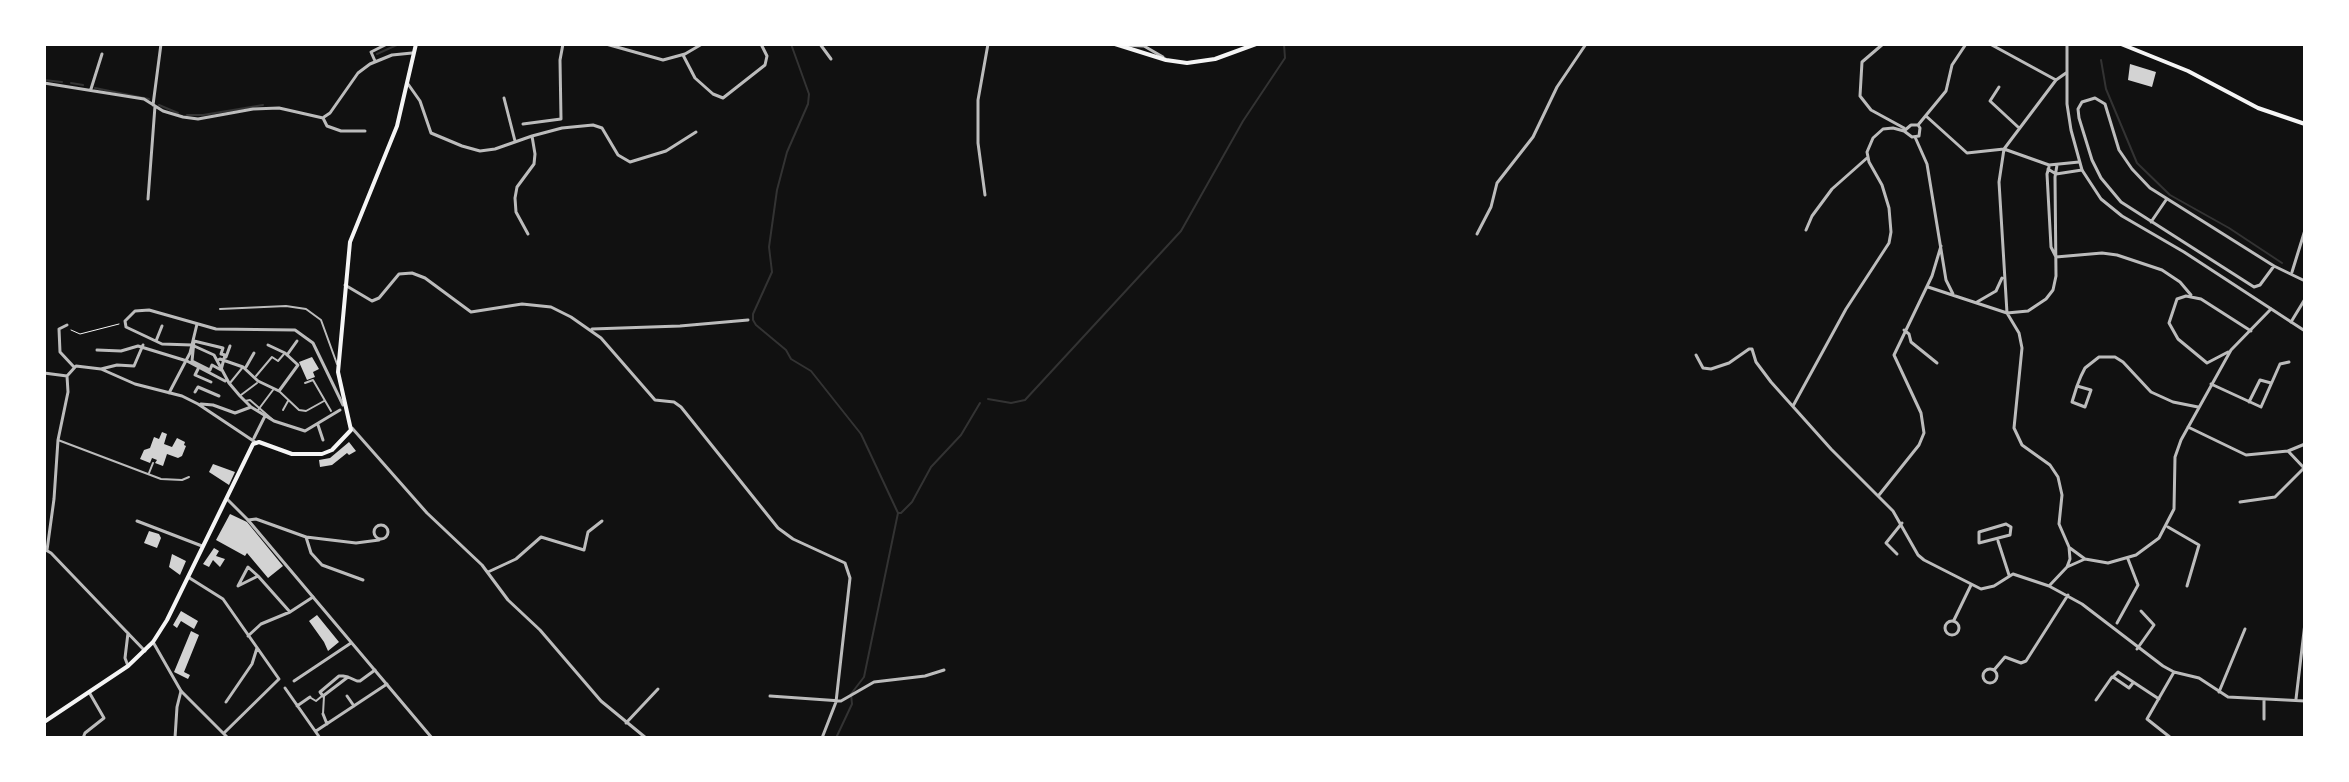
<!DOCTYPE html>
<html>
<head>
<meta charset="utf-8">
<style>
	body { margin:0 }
	#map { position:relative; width:2349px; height:782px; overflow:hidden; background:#111; font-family:Karla,sans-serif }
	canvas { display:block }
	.frame { position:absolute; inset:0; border:46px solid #fff; pointer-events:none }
</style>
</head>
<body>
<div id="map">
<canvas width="2349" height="782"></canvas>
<div class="frame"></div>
</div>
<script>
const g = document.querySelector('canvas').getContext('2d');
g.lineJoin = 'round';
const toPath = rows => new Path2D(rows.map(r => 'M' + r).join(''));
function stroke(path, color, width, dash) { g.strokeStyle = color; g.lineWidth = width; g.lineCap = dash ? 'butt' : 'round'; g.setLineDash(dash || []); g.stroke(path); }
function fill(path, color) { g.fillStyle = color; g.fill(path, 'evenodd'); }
stroke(toPath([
	[791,44,809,94,808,104,787,152,777,190,769,247,772,272,753,314,753,320,756,325,786,350,791,359,811,371,861,434,898,513],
	[377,54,399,44],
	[2101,60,2106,89,2137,163,2170,195,2229,228,2282,263],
	[44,80,62,82],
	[71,83,83,85],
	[95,88,149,99],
	[159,105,178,113],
	[187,115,203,115,263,105],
	[988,399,1011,403,1025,400,1181,231,1243,121,1285,58,1284,44],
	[836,738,852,704,851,694,864,677,898,513,901,513,912,502,931,467,961,435,980,403]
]), '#333', 2);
fill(toPath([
	[2130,64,2156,72,2152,87,2128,80],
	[312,357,319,369,313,372,315,377,307,380,299,362],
	[162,432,167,434,164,444,172,447,177,438,185,442,184,445,186,446,182,456,178,458,167,454,163,466,155,463,157,460,152,458,150,463,140,459,144,450,150,448,154,437,159,439],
	[349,442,356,451,349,455,347,453,332,465,320,467,319,460,330,458],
	[213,464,235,472,229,485,209,472],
	[230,514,247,522,283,566,268,578,247,553,245,556,216,540],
	[149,531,159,534,161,538,157,548,144,543],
	[214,548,219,551,216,556,225,559,220,567,213,560,209,567,203,564],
	[172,554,186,561,180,575,169,567],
	[181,611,198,621,194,629,181,621,177,628,173,625],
	[317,615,339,642,328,651,324,642,309,621],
	[191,631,199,635,184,672,190,675,188,679,174,672]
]), '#d3d3d3');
stroke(toPath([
	[71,330,80,334,119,324]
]), '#f5f5f5', 1);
stroke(toPath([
	[220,309,286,306,306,309,321,320,337,364],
	[256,376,272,357,278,361,284,354],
	[230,383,243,367],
	[305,383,313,380,331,411],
	[280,392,299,410,306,411,324,401],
	[241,395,257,383],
	[245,401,250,400,273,420],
	[258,410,273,390],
	[283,410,288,401],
	[58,440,161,479,182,480,189,477],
	[149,473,153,463],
	[311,698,316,701,322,696],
	[323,714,324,696]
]), '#bcbcbc', 2);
stroke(toPath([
	[606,44,663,60,685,54,702,44],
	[820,44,831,59],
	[1883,44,1862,62,1860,96,1871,110,1904,128],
	[1990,44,2056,80],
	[1122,45,1144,46,1163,57],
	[683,55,695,78,713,94,723,98,765,65,767,56,761,44],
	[375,61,371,52,387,44],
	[44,83,144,99,163,111,183,117,198,119,253,109,279,108,323,118,327,126,341,131,365,131],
	[408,84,420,101,431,133,462,146,480,151,495,149,532,136,562,128,593,125,602,128,618,155,630,162,666,151,696,132],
	[1999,87,1990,101,2018,127],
	[91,89,102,54],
	[504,98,515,141],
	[153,105,161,44],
	[1926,116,1967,153,2004,149,2049,165,2079,162],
	[324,117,330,113,358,73,370,64,392,55,412,53],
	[523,124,561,119,560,60,563,44],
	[1911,125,1918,125,1920,128,1919,136,1912,137,1904,131,1911,125],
	[1918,125,1946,91,1952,65,1966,44],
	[1915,137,1927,164,1946,280,1953,294],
	[2049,167,2047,174,2051,247,2056,257],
	[2048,169,2056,174,2082,170],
	[985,195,978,143,978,100,988,44],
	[148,199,155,106],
	[2151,222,2166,200],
	[1806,230,1812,216,1832,189,1867,158],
	[528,234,516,212,515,198,517,187,534,164,535,154,532,136],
	[1477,234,1491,207,1497,183,1533,137,1557,87,1586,44],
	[2056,257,2102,253,2117,255,2162,270,2180,282,2191,295],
	[2274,266,2260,285,2254,287,2121,202,2101,178,2092,160,2079,118,2078,109,2082,102,2095,98,2105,104,2119,150,2132,169,2150,188,2274,266,2305,281],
	[2292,272,2305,230],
	[345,285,372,301,379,298,399,274,412,273,425,278,471,312,522,304,551,307,571,317,601,338,655,400,674,402,681,407,778,528,793,539,845,563,850,578,836,702,822,738],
	[1928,287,2007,313,2028,311,2046,299,2053,290,2056,276,2055,177,2057,165],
	[1977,302,1996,291,2002,278],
	[2291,322,2305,299],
	[67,325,59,329,60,352,74,367],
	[592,329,680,326,748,320],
	[1904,330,1909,334,1911,342,1937,363],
	[156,341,162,326],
	[194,341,223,348,221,354,225,355,221,370,212,365,210,370,192,361,194,341],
	[97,350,121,351,138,346,187,361,225,381],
	[2228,352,2207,363,2178,339,2169,323,2177,299,2186,296,2201,299,2251,331],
	[287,355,297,341],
	[1696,355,1703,368,1711,369,1729,363,1749,349,1752,349,1756,362,1771,382,1831,449,1893,511,1918,555,1924,560,1981,589,1994,586,2013,574,2049,586,2082,604,2163,666,2174,672,2199,678,2228,697,2305,701],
	[226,357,230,346],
	[218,360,220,359,243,367,258,381,279,391,298,365,285,353,268,345],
	[246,367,254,353],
	[101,369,117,365,134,366,143,345],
	[198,369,195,375,211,382],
	[44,373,67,376],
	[67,376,76,366,101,369,135,384,182,396,198,404,255,442],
	[2211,384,2261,407,2280,364,2289,362],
	[2077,386,2091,390,2085,407,2072,402,2077,386,2081,376,2085,368,2099,357,2115,357,2123,362,2151,392,2173,402,2198,407],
	[195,392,198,387,219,396],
	[169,393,190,353,197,324],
	[2249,402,2260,380,2271,383],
	[201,404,213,405,235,413,251,407],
	[1793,406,1846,309,1889,243,1891,232,1889,208,1882,185,1869,162,1867,152,1873,138,1883,129,1893,128,1904,131],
	[340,410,305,431,274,421,251,407,240,396,229,383,214,355,192,345,162,344,126,327,125,321,135,311,149,310,216,329,295,330,313,343,343,405],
	[318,425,323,440],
	[2188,427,2246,455,2288,451,2305,469],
	[352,428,427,513,482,565,508,600,540,630,601,701,646,738],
	[254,438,265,416],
	[2288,451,2305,444],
	[1879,495,1919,445,1924,433,1921,413,1894,355,1932,276,1941,246],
	[2240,502,2275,497,2304,468],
	[248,520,256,519,306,537,311,553,322,565,363,580],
	[137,521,202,546],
	[2006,524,2011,527,2010,535,1979,543,1979,532,2006,524],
	'374 532a7 7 0 1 1 14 0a7 7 0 1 1-14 0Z',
	[2168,527,2199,545,2187,586],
	[306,537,356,543,379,540],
	[1998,541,2009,575],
	[2070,548,2085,559,2108,563,2136,555,2159,538,2174,509,2175,457,2181,440,2231,350,2271,309],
	[44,549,51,553,145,651],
	[47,550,54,499,58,440,68,392,67,376],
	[1897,554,1886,543,1902,523],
	[2067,567,2085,559],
	[488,572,516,559,541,537,584,550,588,532,602,521],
	[258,576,248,567,238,586,258,576,290,612],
	[188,577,223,599,279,679,224,733],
	[2049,586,2067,567,2070,559,2069,547,2059,524,2062,495,2058,477,2050,465,2022,445,2014,428,2022,348,2019,333,2007,313,1999,182,2004,149,2056,80,2066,73],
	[1954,620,1971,585],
	'1945 628a7 7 0 1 1 14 0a7 7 0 1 1-14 0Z',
	[2117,623,2138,585,2128,559],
	[248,636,261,624,290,612,313,597],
	[2137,649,2154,625,2141,611],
	[128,666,125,658,128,633],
	'1983 676a7 7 0 1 1 14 0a7 7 0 1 1-14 0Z',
	[1994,670,2005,657,2021,663,2026,661,2068,595],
	[348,677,323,696,320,692,339,676,343,676,348,677,357,681,360,681,375,670],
	[294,681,351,643],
	[2133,683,2129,688,2113,677,2118,672,2159,699],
	[285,688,320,738],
	[2219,692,2245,629],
	[347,696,354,706],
	[770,696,841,701,874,682,925,676,944,670],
	[2296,699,2305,623],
	[2096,700,2112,677],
	[226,702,252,664,257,648],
	[297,706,310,697],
	[323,714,327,724],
	[2264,719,2264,700],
	[626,723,658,689],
	[316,731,387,684],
	[83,738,85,733,104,718,89,692],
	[175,738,177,707,181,691],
	[2171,738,2147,719,2174,672]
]), '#bcbcbc', 3);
stroke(toPath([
	[2067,44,2067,104,2071,130,2082,170,2101,199,2122,216,2184,252,2305,331],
	[227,499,248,520,432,738],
	[153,642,181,691,228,738]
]), '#bcbcbc', 3);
stroke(toPath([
	[1115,44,1166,60,1187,63,1215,59,1256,44],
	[2121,44,2188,71,2258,108,2305,124],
	[44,722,128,666,153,642,167,620,253,444,259,442,292,454,322,454,332,450,351,430,338,372,350,242,397,126,416,44]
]), '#f5f5f5', 4);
</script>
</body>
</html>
